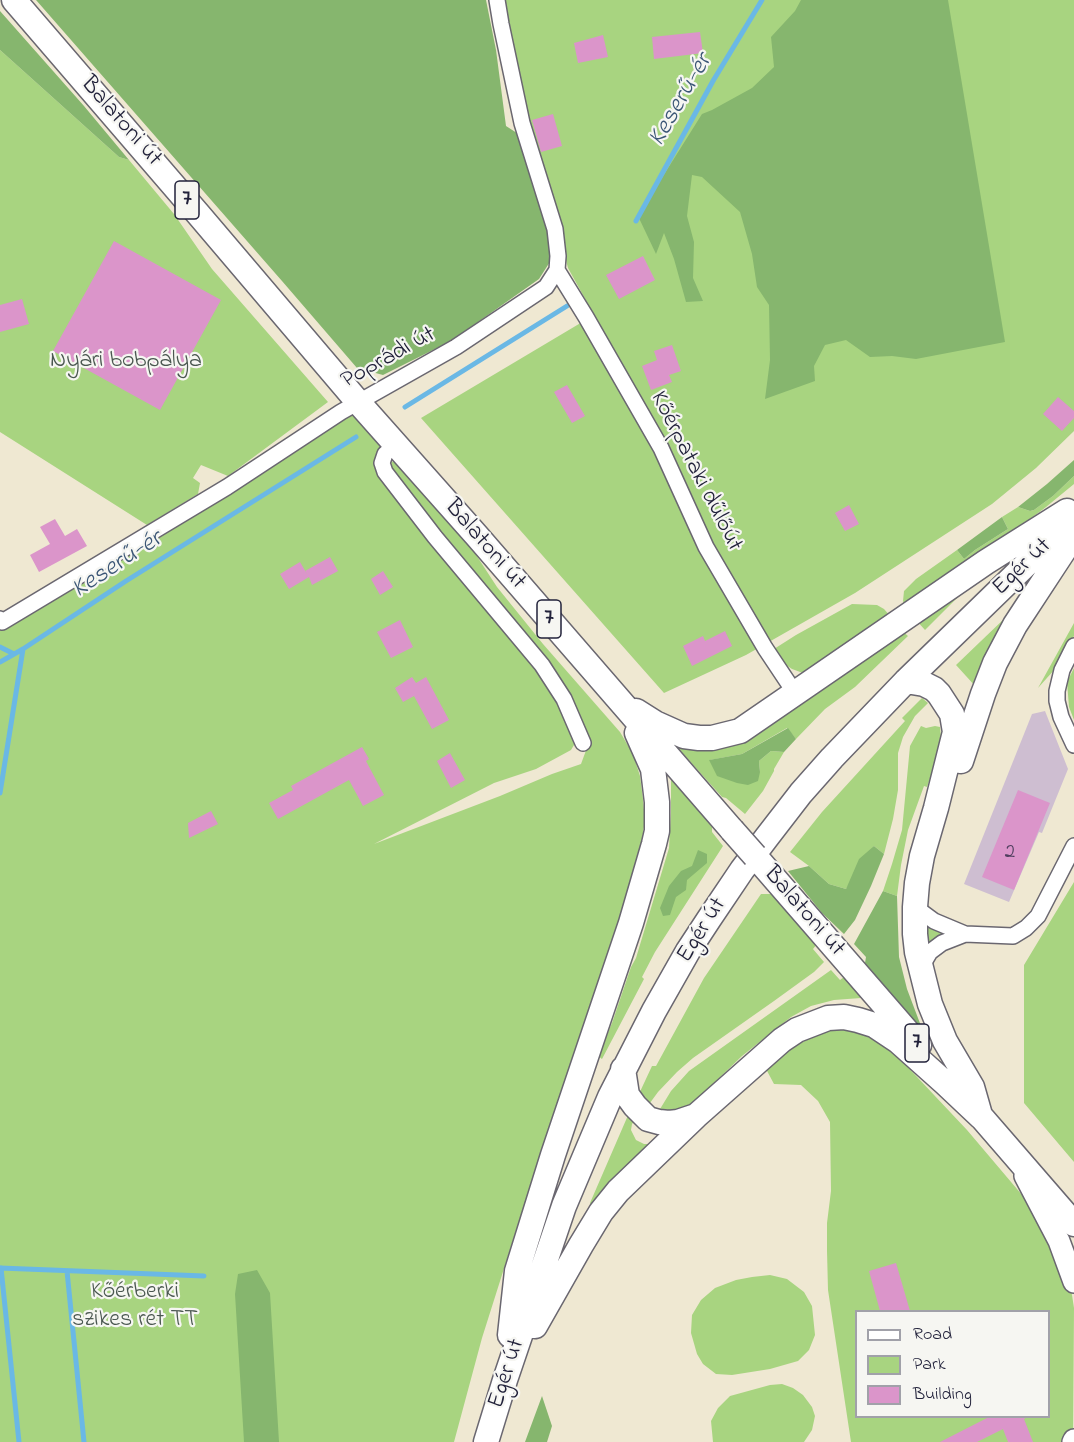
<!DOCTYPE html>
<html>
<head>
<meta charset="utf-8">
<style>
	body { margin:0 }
	#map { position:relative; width:1074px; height:1442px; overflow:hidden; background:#efe8d2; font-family:"Indie Flower",sans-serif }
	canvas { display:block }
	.legend { position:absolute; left:855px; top:1310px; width:195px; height:108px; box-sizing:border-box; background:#f6f6f2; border:2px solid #a1a1a9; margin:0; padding:8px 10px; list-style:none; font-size:18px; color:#22223b }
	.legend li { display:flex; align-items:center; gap:12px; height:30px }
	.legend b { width:30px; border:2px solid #a1a1a9 }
</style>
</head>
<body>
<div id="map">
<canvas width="1074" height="1442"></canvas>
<ul class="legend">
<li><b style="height:8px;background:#fff"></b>Road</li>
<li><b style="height:16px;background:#a8d480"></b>Park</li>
<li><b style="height:16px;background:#db95ca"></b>Building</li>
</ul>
</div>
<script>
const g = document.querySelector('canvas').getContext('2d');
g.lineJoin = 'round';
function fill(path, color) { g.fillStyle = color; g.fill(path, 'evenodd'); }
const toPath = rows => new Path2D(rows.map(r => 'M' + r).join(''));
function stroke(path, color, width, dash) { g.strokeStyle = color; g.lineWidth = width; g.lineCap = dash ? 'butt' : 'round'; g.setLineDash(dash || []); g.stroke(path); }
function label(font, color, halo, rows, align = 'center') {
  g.font = font + ' "Indie Flower",sans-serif'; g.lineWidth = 4.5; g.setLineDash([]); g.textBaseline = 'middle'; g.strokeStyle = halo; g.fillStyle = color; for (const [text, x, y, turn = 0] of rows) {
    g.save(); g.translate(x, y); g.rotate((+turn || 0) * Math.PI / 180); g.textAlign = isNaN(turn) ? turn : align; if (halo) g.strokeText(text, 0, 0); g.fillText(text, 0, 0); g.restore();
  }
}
fill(toPath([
	[1045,711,1068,769,1042,833,1039,832,1009,902,964,884,1032,714]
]), '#cebed1');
fill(toPath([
	[504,0,1074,0,1074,431,1036,468,992,504,855,593,746,655,664,693,421,418,594,315,568,268,518,76],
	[0,50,119,157,129,160,174,214,212,269,328,402,228,476,201,465,193,478,200,483,198,494,147,525,0,432],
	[358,402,395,445,385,454,385,472,396,487,542,665,577,740,571,750,536,769,494,783,374,844,500,796,552,774,581,764,588,745,564,691,541,658,511,624,466,564,403,487,393,473,391,461,396,463,469,544,497,587,543,644,620,732,633,754,640,776,643,799,645,820,637,873,526,1199,482,1338,454,1442,0,1442,0,619,2,622,227,487,341,412],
	[1074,476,1074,484,1046,507,1005,538,905,607,903,601,904,591,916,579,957,550,964,559,975,550,1008,529,1002,517,1018,507,1030,511,1034,510,1053,496],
	[973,582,925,630,916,620],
	[852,604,877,605,884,609,891,617,803,673,792,669,783,663,774,649,796,635],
	[1006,617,1008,617,976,687,956,665],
	[1074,623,1074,636,1055,669,1038,688],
	[901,630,908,636,855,687,825,709,796,739,787,728,742,754,710,760,760,772,759,761,771,751,784,752,774,769,774,771,763,791,745,814,726,798,722,797,677,747,713,749,734,745,763,729,793,710],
	[1074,668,1074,720,1069,707,1067,682],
	[922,698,928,703,915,716,903,737,898,753,898,790,893,819,884,854,874,846,846,889,829,884,809,866,790,852,822,812,905,721,902,718],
	[921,726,926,728,935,726,940,727,941,738,935,764,927,787,924,786,908,830,901,865,897,896,883,891,892,864,902,830,910,746],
	[671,777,712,827,712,832,723,846,655,952,642,977,644,979,602,1059,598,1056,612,1023,631,967,636,958,669,848,671,813],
	[1074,882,1074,1162,1024,1103,1024,965],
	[761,894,772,894,817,944,813,949,824,962,814,972,774,1001,693,1058,677,1072,658,1092,647,1107,638,1096,652,1066,656,1066,704,978],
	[927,926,941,933,947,935,928,943],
	[831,970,840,980,844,977,861,998,834,1000,811,1006,791,1017,742,1056,684,1112,657,1114,671,1091,689,1071],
	[847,1027,871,1034,886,1044,967,1130,1039,1215,1070,1282,1074,1308,1073,1442,851,1442,828,1290,827,1251,827,1223,831,1191,830,1122,818,1101,801,1085,774,1084,766,1069,787,1051,824,1030],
	[856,1312,1048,1312,1048,1416,856,1416],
	[629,1113,636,1119,632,1124,631,1130,636,1140,644,1144,653,1144,592,1207,590,1203],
	[770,1275,787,1279,804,1292,812,1306,815,1335,809,1350,798,1361,770,1369,732,1375,716,1374,703,1364,697,1354,691,1333,692,1315,701,1300,715,1288,736,1280,752,1277],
	[782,1384,793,1388,803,1395,812,1407,815,1416,812,1430,804,1442,713,1442,711,1421,718,1408,730,1396,770,1385]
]), '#a8d480');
fill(toPath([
	[36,0,486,0,496,50,506,126,520,135,552,229,553,257,539,279,451,341,383,375,357,368,282,281],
	[801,0,948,0,1005,342,916,359,892,356,870,357,846,340,825,345,814,366,815,381,765,399,770,360,769,305,757,287,752,254,740,212,702,177,692,175,687,216,694,242,693,278,703,301,686,302,674,259,664,233,656,254,638,216,702,114,712,110,752,88,774,67,771,37,795,11],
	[0,11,84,106,129,160,119,157,0,50],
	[1074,460,1074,476,1053,496,1034,510,1030,511,1018,507,1047,484],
	[1002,517,1008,529,975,550,964,559,957,550],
	[788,728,796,739,784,752,771,751,759,761,760,772,758,781,748,785,737,783,717,776,709,760,742,754],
	[874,846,884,854,871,886,855,920,844,934,822,913,788,871,809,866,829,884,846,889,859,859],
	[698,850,707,854,707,863,687,880,686,890,676,897,670,915,663,916,660,908,669,886,681,871,692,866],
	[883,891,897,896,899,957,907,989,921,1026,918,1026,865,963,866,957,854,944],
	[257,1270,270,1293,279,1442,244,1442,235,1294,238,1274],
	[542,1396,552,1426,547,1442,525,1442]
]), '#86b66e');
stroke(toPath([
	[636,221,713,81,762,0],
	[405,407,567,306],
	[0,647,14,654],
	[0,662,23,649],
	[0,793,23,649,126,581,356,437],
	[0,1268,204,1276],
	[1,1268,19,1442],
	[67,1271,84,1442]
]), '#6ab8e5', 5);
fill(toPath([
	[700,32,703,53,654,59,652,37],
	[603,35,608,57,578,63,574,43],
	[553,114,562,146,541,152,532,120],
	[114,241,221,300,160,410,53,351],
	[643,256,655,280,619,299,606,275],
	[22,299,29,324,0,332,0,305],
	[672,345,681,371,669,375,672,382,651,390,642,366,657,360,654,351],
	[567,385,585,416,572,423,554,392],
	[1058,397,1074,411,1074,418,1062,431,1043,414],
	[849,505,859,524,845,531,835,513],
	[55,519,65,536,77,529,87,546,39,572,30,555,50,544,40,527],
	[330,557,338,571,312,585,309,577,289,589,280,574,300,562,307,574,305,571],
	[383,571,393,587,380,595,371,579],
	[400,620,413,647,391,658,377,632],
	[725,631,732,646,692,666,683,646,703,636,705,641],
	[412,677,416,683,426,677,449,720,432,729,414,696,403,702,395,688],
	[362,747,369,759,366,761,384,795,363,806,349,780,278,819,269,803,293,790,291,786],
	[450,753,465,780,451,788,437,761],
	[1018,790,1050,803,1014,890,982,877],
	[211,811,218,824,189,838,188,823],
	[896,1263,910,1311,880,1311,869,1271],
	[991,1416,1029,1416,1024,1419,1033,1442,1008,1442,1003,1429,977,1442,940,1442]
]), '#db95ca');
const street = toPath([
	[557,270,586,317,661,448,706,547,765,648,795,693],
	[395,445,385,454,382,463,385,472,435,537,542,665,564,699,583,743],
	[0,619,2,622,227,487,341,412,456,347,546,287,557,270,558,256,555,229,522,123,501,24,497,0],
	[1074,646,1062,670,1057,691,1057,701,1061,717,1074,745],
	[915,907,934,921,965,934,1013,936,1026,928,1038,916,1074,846],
	[920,969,930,952,942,943,965,934]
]);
const secondary = toPath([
	[1025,1176,1059,1241,1074,1282],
	[1073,1442,1074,1440]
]);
const primary = toPath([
	[14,0,199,215,358,402,477,536,732,830],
	[906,681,924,684,934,689,939,694,952,714,955,732,936,808,922,856,917,883,915,907,915,934,917,952,930,1004,945,1041,972,1087,980,1115],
	[636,711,655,723,684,736,699,738,712,738,740,731,986,562,1067,511],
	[961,761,983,694,995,663,1015,625,1074,535],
	[755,856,919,1045],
	[623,1069,627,1095,635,1106,648,1119,659,1122,669,1123,678,1122,696,1116],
	[971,1105,1074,1224],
	[535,1326,581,1245,601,1212,618,1191,696,1116,782,1040,797,1030,828,1018,844,1017,858,1020,874,1025,898,1041,945,1083,981,1117],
	[510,1335,517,1271,553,1155,631,923,654,844,657,831,657,802,653,769,637,733],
	[486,1442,505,1380,564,1206,610,1097,654,1011,688,951,709,919,742,870,767,837,801,793,832,758,906,681,1074,518]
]);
stroke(street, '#6a6770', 18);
stroke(secondary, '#6a6770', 24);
stroke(primary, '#6a6770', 27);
stroke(street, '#fff', 15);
stroke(secondary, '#fff', 21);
stroke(primary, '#fff', 24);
const primaryBridge = toPath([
	[732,830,755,856]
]);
stroke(primaryBridge, '#6a6770', 27, []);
stroke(primaryBridge, '#fff', 24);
label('21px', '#503f5f', null, [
	["2",1010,854]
]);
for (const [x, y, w] of [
	[187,200,24],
	[549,619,24],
	[917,1043,24]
]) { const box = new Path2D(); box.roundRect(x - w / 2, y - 19, w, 38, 4.5); g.fillStyle = '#f6f6f2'; g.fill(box); stroke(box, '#22223b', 1.5); }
label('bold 22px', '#22223b', null, [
	["7",187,200],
	["7",549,619],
	["7",917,1043]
]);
label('24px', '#22223b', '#f6f6f2', [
	["Balatoni út",120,122,49],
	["Poprádi út",389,359,-29],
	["Kőérpataki dűlőút",695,472,63],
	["Balatoni út",484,545,49],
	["Egér út",1023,568,-44],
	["Balatoni út",803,912,49],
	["Egér út",703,931,-58],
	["Egér út",508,1374,-72]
]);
label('24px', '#4a5750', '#f6f6f2', [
	["Nyári bobpálya",126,362],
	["Kőérberki",135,1293],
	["szikes rét TT",135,1321]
]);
label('italic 26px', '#3b5676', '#f6f6f2', [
	["Keserű-ér",682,101,-60],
	["Keserű-ér",118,566,-33]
]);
</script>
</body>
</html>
